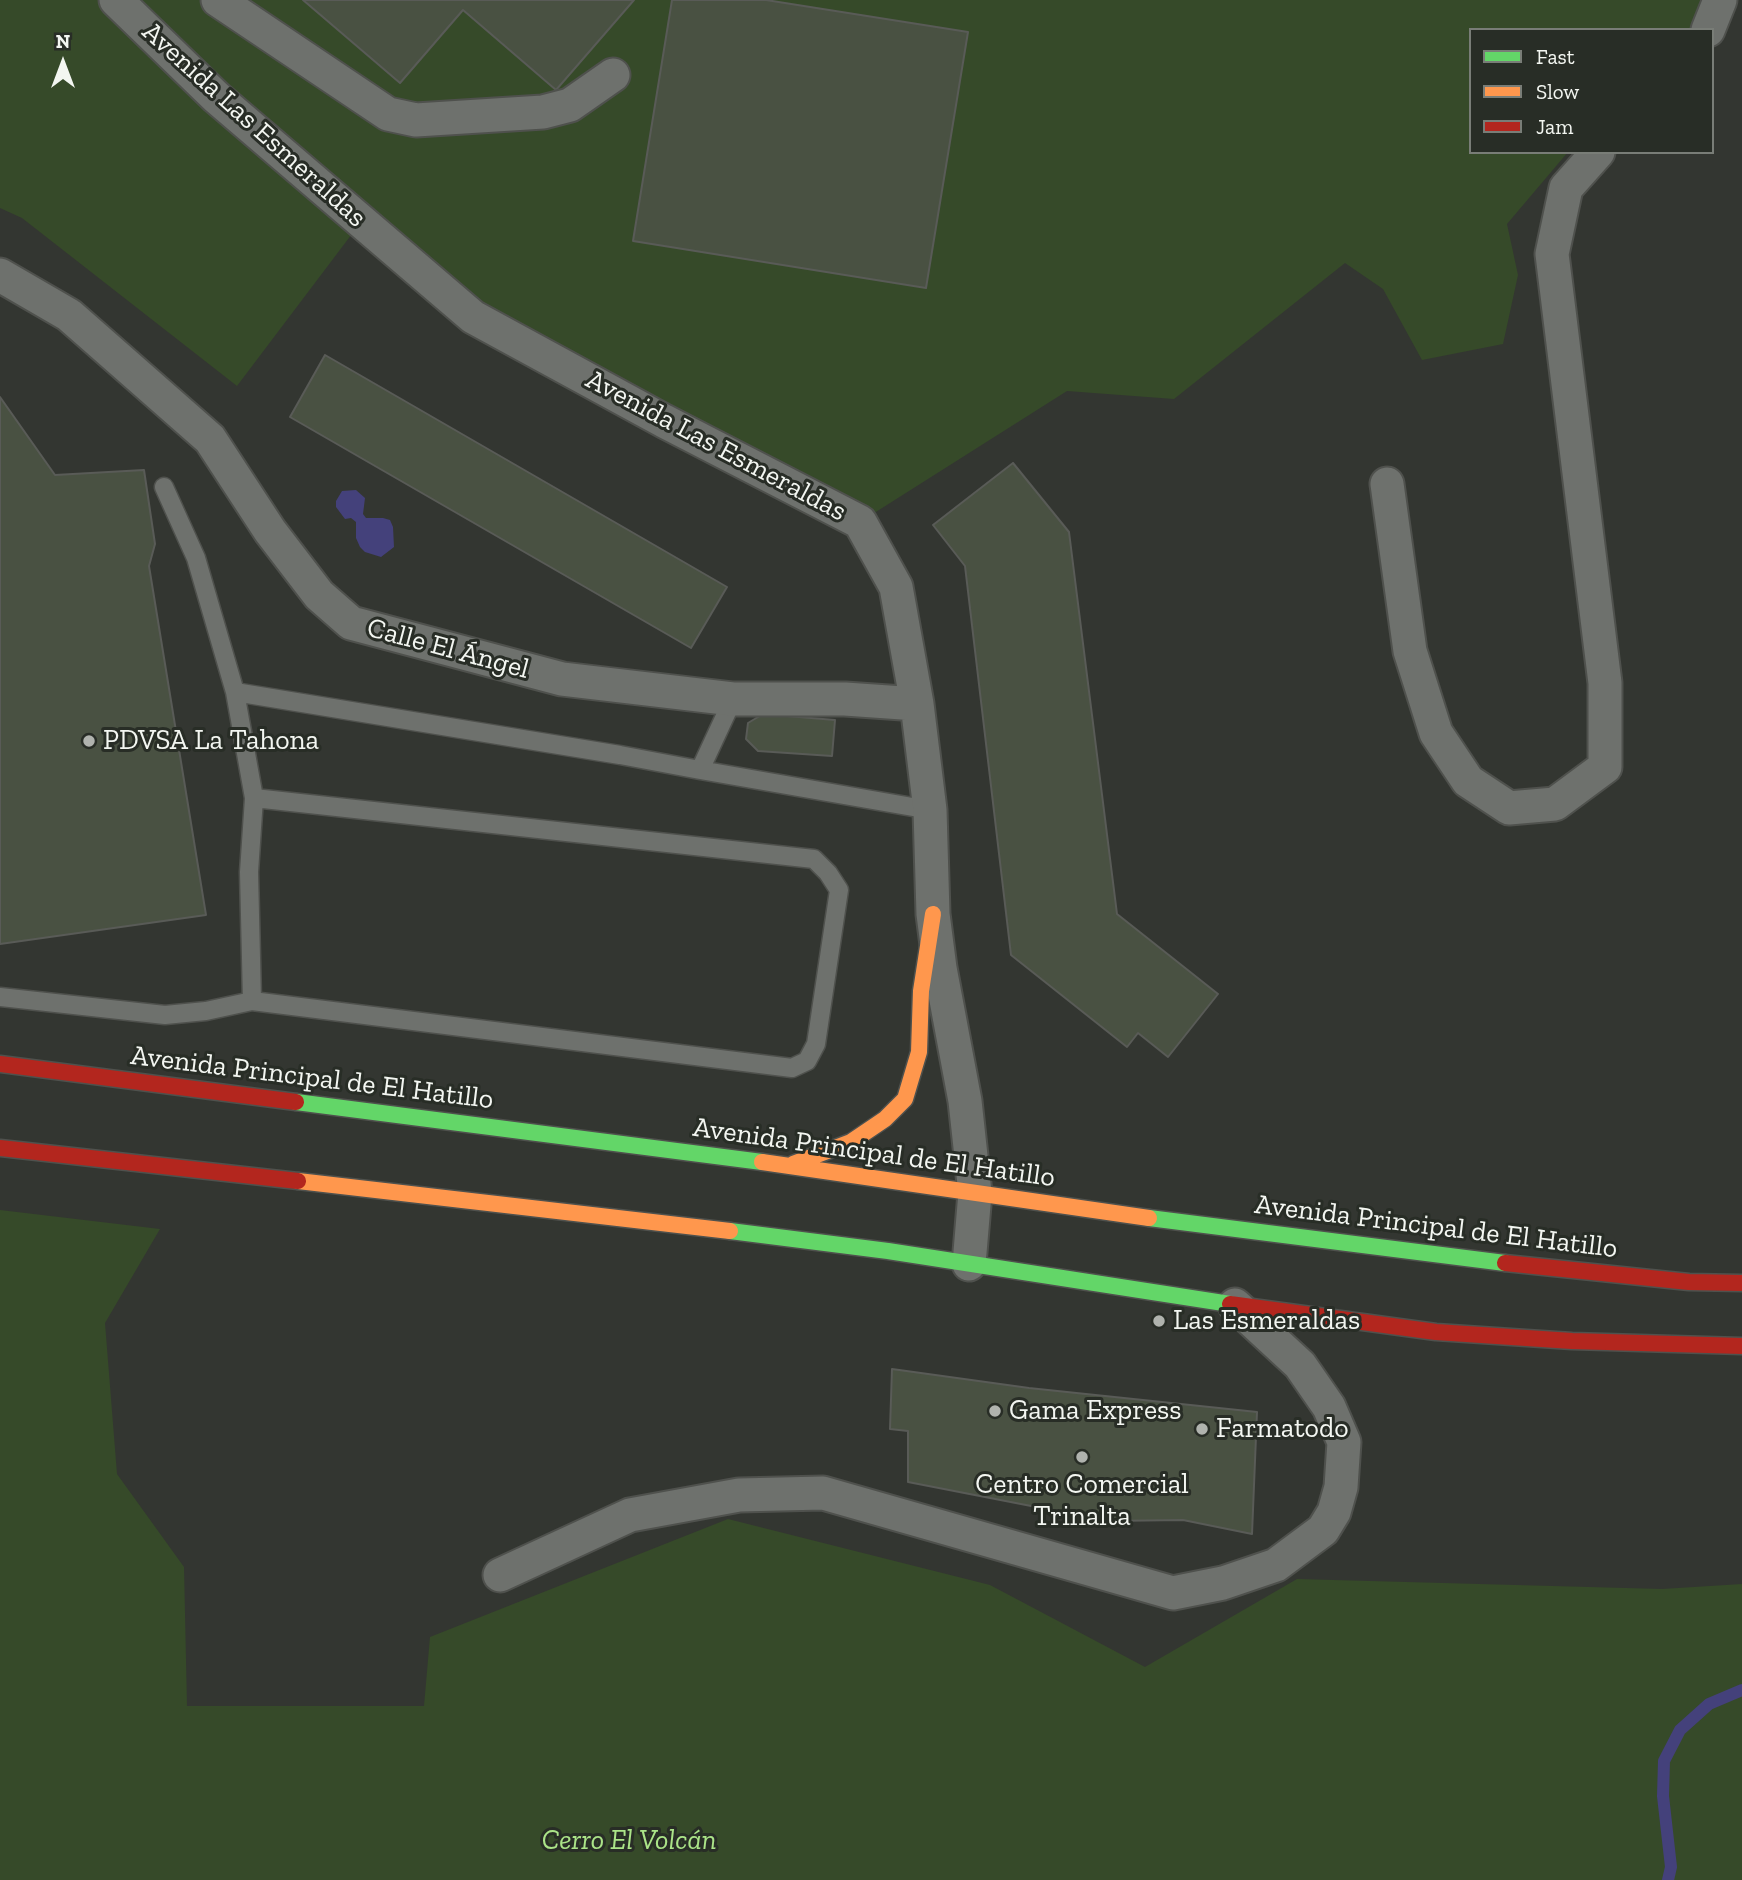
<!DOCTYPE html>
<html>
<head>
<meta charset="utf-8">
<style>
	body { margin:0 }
	#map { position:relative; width:1742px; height:1880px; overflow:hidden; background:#333631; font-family:"Zilla Slab",serif }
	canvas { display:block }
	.legend { position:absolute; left:1469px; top:28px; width:245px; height:126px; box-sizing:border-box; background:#282d26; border:2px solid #797d77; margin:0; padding:9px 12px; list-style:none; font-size:21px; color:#f3f6f1 }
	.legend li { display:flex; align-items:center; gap:14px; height:35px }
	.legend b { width:35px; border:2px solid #797d77 }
	.north { position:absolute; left:28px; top:28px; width:70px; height:70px; -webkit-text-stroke:5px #282d26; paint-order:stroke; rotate:0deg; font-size:19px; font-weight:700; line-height:28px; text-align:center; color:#f3f6f1 }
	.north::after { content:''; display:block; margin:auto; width:24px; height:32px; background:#f3f6f1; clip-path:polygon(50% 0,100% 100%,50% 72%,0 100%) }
</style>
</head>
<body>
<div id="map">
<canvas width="1742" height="1880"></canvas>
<ul class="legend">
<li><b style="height:9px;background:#63d668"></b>Fast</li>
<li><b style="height:9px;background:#ff974d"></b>Slow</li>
<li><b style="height:9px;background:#b3261e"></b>Jam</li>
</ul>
<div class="north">N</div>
</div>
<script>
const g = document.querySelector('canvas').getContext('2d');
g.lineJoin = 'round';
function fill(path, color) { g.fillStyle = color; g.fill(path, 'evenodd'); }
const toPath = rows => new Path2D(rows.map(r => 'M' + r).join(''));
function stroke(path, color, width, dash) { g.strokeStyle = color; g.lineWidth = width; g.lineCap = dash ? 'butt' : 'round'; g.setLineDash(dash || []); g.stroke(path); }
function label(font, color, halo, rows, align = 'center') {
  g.font = font + ' "Zilla Slab",serif'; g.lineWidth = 6; g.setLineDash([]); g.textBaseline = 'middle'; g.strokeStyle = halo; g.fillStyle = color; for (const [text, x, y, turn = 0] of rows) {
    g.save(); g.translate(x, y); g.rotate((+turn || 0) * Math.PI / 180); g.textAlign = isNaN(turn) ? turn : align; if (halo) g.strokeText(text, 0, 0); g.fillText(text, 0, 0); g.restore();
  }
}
fill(toPath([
	[0,0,1701,0,1694,26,1689,30,1471,30,1471,152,1568,152,1507,224,1518,275,1503,344,1422,360,1383,289,1345,263,1174,399,1067,391,860,522,508,336,361,222,237,386,22,218,0,208],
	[0,1210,160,1229,105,1323,117,1474,184,1567,187,1706,424,1706,430,1637,728,1519,990,1585,1145,1667,1297,1579,1662,1589,1742,1584,1742,1880,0,1880]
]), '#364a29');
fill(toPath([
	[356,490,365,498,363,514,366,518,383,518,390,520,393,527,394,547,381,557,365,552,360,547,356,538,356,522,351,518,345,519,336,507,336,501,342,491]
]), '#44417b');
stroke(toPath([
	[1668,1880,1671,1867,1663,1796,1664,1761,1680,1730,1709,1704,1742,1690]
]), '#44417b', 12);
const building = toPath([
	[303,0,634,0,556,90,463,10,400,83,303,0],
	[672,0,766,0,968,32,926,288,633,241,672,0],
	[325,355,727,587,691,648,290,417,325,355],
	[0,397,55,475,144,470,155,544,149,566,206,915,0,944,0,397],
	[1013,463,1069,532,1117,914,1218,994,1168,1057,1138,1033,1127,1047,1011,955,965,566,933,525,1013,463],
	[763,714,835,720,832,756,758,751,746,739,748,723,763,714],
	[892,1369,1029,1388,1257,1412,1252,1534,1183,1520,1108,1521,908,1482,908,1431,890,1429,892,1369]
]);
fill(building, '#495142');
stroke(building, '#595b57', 2);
const lane = toPath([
	[164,487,196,558,235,692,620,755,700,770,733,699],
	[700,770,930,810],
	[0,997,165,1015,206,1011,252,1001,249,872,254,798,235,692],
	[252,1001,792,1068,807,1061,816,1044,839,890,828,873,814,859,254,798]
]);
const street = toPath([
	[116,0,216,97,473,317,664,421,860,522,896,587,917,704,930,810,933,914,940,968,965,1101,975,1193,969,1264],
	[218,0,388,114,416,120,543,112,570,105,613,75],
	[1708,30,1720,0],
	[0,275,69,315,210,439,270,531,319,595,351,623,562,679,733,699,845,699,917,704],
	[1387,484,1410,651,1436,733,1468,781,1509,808,1555,804,1605,767,1605,683,1552,254,1566,188,1598,152],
	[500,1575,630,1515,739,1495,823,1493,1173,1593,1223,1583,1276,1565,1323,1530,1334,1512,1341,1487,1344,1442,1329,1407,1300,1365,1235,1305]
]);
const fast = toPath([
	[296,1102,762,1162],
	[1149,1218,1505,1263],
	[730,1231,888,1251,1230,1304]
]);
const slow = toPath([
	[762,1162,1149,1218],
	[793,1164,851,1142,885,1119,905,1099,919,1052,921,991,933,914],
	[298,1181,730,1231]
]);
const jam = toPath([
	[0,1064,296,1102],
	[0,1148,298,1181],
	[1505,1263,1689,1282,1742,1283],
	[1230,1304,1436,1332,1572,1341,1742,1346]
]);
stroke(lane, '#4f514d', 21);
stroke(street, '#4f514d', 37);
stroke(fast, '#4f514d', 19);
stroke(slow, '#4f514d', 19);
stroke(jam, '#4f514d', 19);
stroke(lane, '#6e716d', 18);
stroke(street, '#6e716d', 33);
stroke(fast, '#63d668', 16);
stroke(slow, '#ff974d', 16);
stroke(jam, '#b3261e', 16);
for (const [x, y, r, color] of [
	[89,741,7,"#b0b3ae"],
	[1159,1321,7,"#b0b3ae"],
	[995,1411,7,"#b0b3ae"],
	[1202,1429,7,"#b0b3ae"],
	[1082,1457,7,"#b0b3ae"]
]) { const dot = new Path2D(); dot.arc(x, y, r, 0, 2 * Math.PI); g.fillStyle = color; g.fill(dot); stroke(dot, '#282d26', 2.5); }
label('28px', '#f3f6f1', '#282d26', [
	["Avenida Las Esmeraldas",254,125,42],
	["Avenida Las Esmeraldas",716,446,28],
	["Calle El Ángel",448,649,15],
	["Avenida Principal de El Hatillo",312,1078,7],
	["Avenida Principal de El Hatillo",874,1153,8],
	["Avenida Principal de El Hatillo",1436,1227,7]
]);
label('28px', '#f3f6f1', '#282d26', [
	["PDVSA La Tahona",103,741],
	["Las Esmeraldas",1173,1321],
	["Gama Express",1009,1411],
	["Farmatodo",1216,1429],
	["Centro Comercial",1082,1485,"center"],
	["Trinalta",1082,1517,"center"]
], 'left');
label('italic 28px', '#abe488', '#282d26', [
	["Cerro El Volcán",629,1841]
]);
</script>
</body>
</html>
